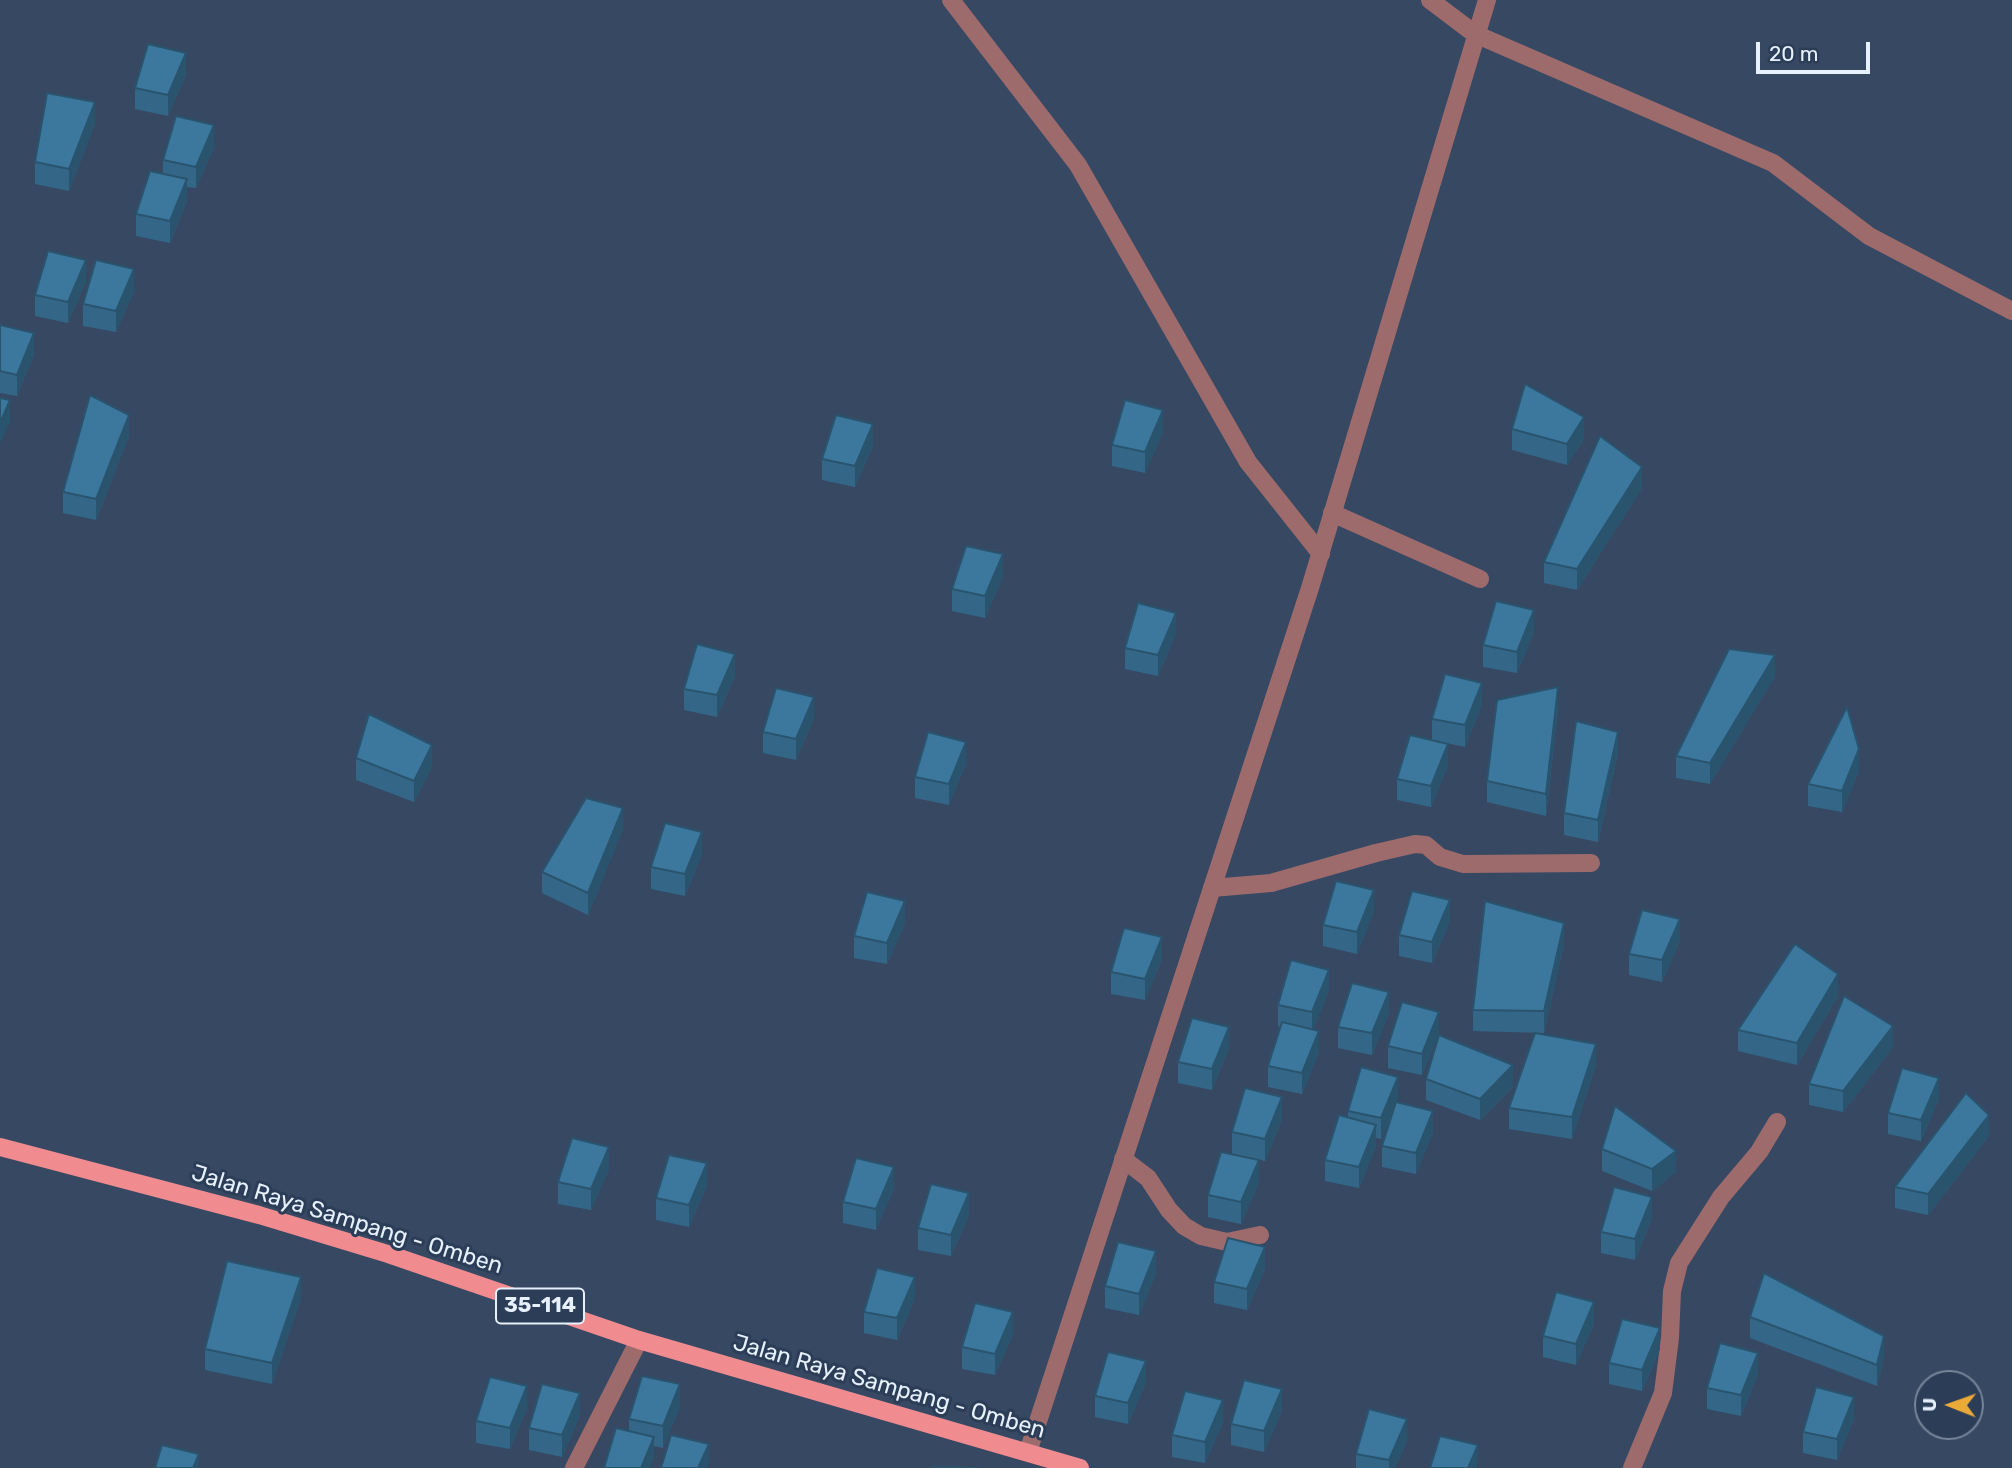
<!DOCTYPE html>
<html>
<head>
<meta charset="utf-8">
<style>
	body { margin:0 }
	#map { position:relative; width:2012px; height:1468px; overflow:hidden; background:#364862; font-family:Rubik,sans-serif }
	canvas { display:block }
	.north { position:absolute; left:1914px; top:1370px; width:70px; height:70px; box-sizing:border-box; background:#2b3d57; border:2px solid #768599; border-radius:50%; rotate:271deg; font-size:19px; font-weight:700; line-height:28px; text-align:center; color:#e7f0fd }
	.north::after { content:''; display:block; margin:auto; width:24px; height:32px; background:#eaaa38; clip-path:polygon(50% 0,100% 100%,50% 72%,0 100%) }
	.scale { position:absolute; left:1756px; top:42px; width:114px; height:32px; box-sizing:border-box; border:4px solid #e7f0fd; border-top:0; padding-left:9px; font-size:21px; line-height:24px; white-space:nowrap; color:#e7f0fd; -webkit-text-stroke:5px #2b3d57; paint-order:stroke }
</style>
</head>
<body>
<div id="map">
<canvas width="2012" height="1468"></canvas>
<div class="north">U</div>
<div class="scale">20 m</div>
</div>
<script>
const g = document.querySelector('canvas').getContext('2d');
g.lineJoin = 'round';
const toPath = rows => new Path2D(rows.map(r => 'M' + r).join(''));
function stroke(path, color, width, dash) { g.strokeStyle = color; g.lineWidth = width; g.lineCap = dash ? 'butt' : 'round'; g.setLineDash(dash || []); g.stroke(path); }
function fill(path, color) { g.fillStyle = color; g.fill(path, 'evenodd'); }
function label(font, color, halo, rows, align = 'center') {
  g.font = font + ' Rubik,sans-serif'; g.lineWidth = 6; g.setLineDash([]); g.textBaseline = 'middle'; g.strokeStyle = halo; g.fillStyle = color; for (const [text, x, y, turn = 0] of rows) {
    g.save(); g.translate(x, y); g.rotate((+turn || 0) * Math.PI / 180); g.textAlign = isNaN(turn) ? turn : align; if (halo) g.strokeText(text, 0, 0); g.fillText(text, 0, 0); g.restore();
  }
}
stroke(toPath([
	[951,0,1078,165,1248,462,1321,554],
	[1430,0,1475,34,1773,163,1869,236,2012,311],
	[1332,513,1480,579],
	[1212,888,1271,883,1376,853,1415,844,1426,845,1440,857,1463,864,1591,863],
	[1123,1159,1148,1178,1169,1210,1184,1226,1201,1236,1227,1242,1260,1235],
	[574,1468,639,1340],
	[1632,1468,1663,1393,1670,1338,1672,1291,1679,1263,1721,1197,1759,1152,1777,1122]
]), '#9e6b6c', 18);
stroke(toPath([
	[1028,1452,1310,588,1487,0]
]), '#9e6b6c', 18);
stroke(toPath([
	[0,1147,259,1215,388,1254,639,1340,1080,1468]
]), '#f08b8f', 18);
fill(toPath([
	[186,74,168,116,135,109,135,88],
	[95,123,69,191,35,184,35,162],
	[214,147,196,188,187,187,187,201,170,243,136,236,136,214,163,174,163,160],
	[86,281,68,323,35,316,35,295],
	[134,291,116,332,83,326,83,304],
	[0,325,34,354,17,396,0,393],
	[1512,429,1584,439,1567,465,1512,450],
	[1163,431,1145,473,1112,466,1112,445],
	[129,436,96,520,63,513,63,492],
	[873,445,855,487,822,480,822,459],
	[1642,488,1577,590,1544,583,1544,562],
	[1003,576,985,618,952,611,952,589],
	[1534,632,1517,673,1483,667,1483,645],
	[1176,634,1158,676,1125,669,1125,648],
	[735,675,717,717,684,710,684,689],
	[1775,676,1710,784,1676,778,1676,756],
	[1482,704,1465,747,1432,740,1432,719],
	[1558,708,1546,816,1487,802,1487,781],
	[814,718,796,760,763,753,763,732],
	[1618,753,1598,842,1564,835,1564,813],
	[356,758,432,766,414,802,356,780],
	[966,763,949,805,915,798,915,777],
	[1448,765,1431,807,1397,800,1397,779],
	[1859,771,1842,812,1808,806,1808,784],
	[623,829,588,915,542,893,542,872],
	[702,854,685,896,651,889,651,867],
	[1374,911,1357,954,1323,946,1323,925],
	[1450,921,1432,963,1399,956,1399,935],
	[905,923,887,964,854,958,854,936],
	[1680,940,1662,982,1629,975,1629,954],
	[1564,944,1544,1033,1473,1031,1473,1010],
	[1162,959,1145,1000,1111,994,1111,972],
	[1329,991,1313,1029,1319,1052,1302,1094,1268,1087,1268,1066,1280,1027,1278,1026,1278,1005],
	[1838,996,1797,1065,1738,1051,1738,1030],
	[1389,1013,1372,1055,1338,1048,1338,1027],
	[1439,1033,1422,1075,1388,1068,1388,1046],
	[1893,1047,1843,1112,1809,1105,1809,1084],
	[1229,1048,1212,1090,1178,1083,1178,1062],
	[1596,1065,1572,1139,1509,1129,1509,1108],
	[1426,1079,1513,1087,1480,1120,1426,1100],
	[1398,1098,1396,1102,1433,1132,1416,1174,1382,1167,1382,1146,1394,1109,1381,1139,1376,1138,1376,1146,1359,1188,1325,1181,1325,1160,1348,1118,1348,1111],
	[1939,1099,1921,1141,1888,1134,1888,1113],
	[1282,1119,1265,1161,1232,1154,1232,1132],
	[1989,1136,1928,1215,1895,1208,1895,1187],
	[1602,1149,1676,1172,1652,1191,1602,1171],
	[609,1169,591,1210,558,1204,558,1182],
	[1259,1182,1241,1224,1208,1217,1208,1195],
	[707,1185,689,1227,656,1220,656,1198],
	[894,1188,876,1230,843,1223,843,1202],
	[969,1215,951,1256,918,1250,918,1228],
	[1652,1218,1635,1260,1601,1253,1601,1232],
	[1265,1268,1247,1310,1214,1303,1214,1282],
	[1156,1273,1139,1315,1105,1308,1105,1286],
	[301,1298,272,1384,205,1370,205,1349],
	[915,1298,897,1340,864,1333,864,1312],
	[1750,1317,1884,1357,1877,1386,1750,1338],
	[1594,1323,1576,1365,1543,1357,1543,1336],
	[1013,1334,995,1375,962,1369,962,1347],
	[1660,1349,1642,1391,1609,1384,1609,1363],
	[1758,1374,1741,1416,1707,1409,1707,1388],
	[1146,1382,1128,1424,1095,1417,1095,1396],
	[680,1406,663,1448,654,1446,654,1458,629,1431,629,1419],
	[527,1408,510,1449,476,1443,476,1421],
	[1282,1410,1264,1452,1231,1445,1231,1424],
	[580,1415,562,1457,529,1450,529,1428],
	[1854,1418,1837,1460,1803,1453,1803,1432],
	[1223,1422,1205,1463,1172,1457,1172,1435],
	[1407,1440,1395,1468,1356,1468,1356,1454]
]), '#346787');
fill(toPath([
	[186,53,186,74,168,116,168,95],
	[95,102,95,123,69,191,69,169],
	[214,125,214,147,196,188,196,167],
	[187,179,187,201,170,243,170,221],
	[86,260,86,281,68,323,68,302],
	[134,269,134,291,116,332,116,311],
	[34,333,34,354,17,396,17,375],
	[10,400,10,422,0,444,0,423],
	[1163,410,1163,431,1145,473,1145,452],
	[129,415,129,436,96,520,96,499],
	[1584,417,1584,439,1567,465,1567,444],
	[873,424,873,445,855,487,855,466],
	[1642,467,1642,488,1577,590,1577,569],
	[1003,554,1003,576,985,618,985,596],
	[1534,610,1534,632,1517,673,1517,652],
	[1176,613,1176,634,1158,676,1158,655],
	[735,654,735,675,717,717,717,695],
	[1775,655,1775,676,1710,784,1710,763],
	[1482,683,1482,704,1465,747,1465,725],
	[1558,687,1558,708,1546,816,1546,794],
	[814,697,814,718,796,760,796,739],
	[1618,732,1618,753,1598,842,1598,820],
	[966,742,966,763,949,805,949,784],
	[1448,744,1448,765,1431,807,1431,786],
	[432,745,432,766,414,802,414,781],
	[1859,749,1859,771,1842,812,1842,791],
	[623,808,623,829,588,915,588,893],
	[702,832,702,854,685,896,685,874],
	[1374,890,1374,911,1357,954,1357,932],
	[1450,900,1450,921,1432,963,1432,942],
	[905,901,905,923,887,964,887,943],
	[1680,919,1680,940,1662,982,1662,960],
	[1564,923,1564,944,1544,1033,1544,1011],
	[1162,937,1162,959,1145,1000,1145,979],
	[1329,970,1329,991,1312,1033,1312,1012],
	[1838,974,1838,996,1797,1065,1797,1043],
	[1389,992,1389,1013,1372,1055,1372,1033],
	[1439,1012,1439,1033,1422,1075,1422,1054],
	[1893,1026,1893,1047,1843,1112,1843,1091],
	[1229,1027,1229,1048,1212,1090,1212,1069],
	[1319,1031,1319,1052,1302,1094,1302,1073],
	[1596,1044,1596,1065,1572,1139,1572,1117],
	[1513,1065,1513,1087,1480,1120,1480,1099],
	[1398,1077,1398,1098,1381,1139,1381,1118],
	[1939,1078,1939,1099,1921,1141,1921,1120],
	[1282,1097,1282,1119,1265,1161,1265,1139],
	[1433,1111,1433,1132,1416,1174,1416,1153],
	[1989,1115,1989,1136,1928,1215,1928,1194],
	[1376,1125,1376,1146,1359,1188,1359,1167],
	[609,1147,609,1169,591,1210,591,1189],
	[1676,1151,1676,1172,1652,1191,1652,1169],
	[1259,1160,1259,1182,1241,1224,1241,1202],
	[707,1163,707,1185,689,1227,689,1205],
	[894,1167,894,1188,876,1230,876,1209],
	[969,1193,969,1215,951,1256,951,1235],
	[1652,1197,1652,1218,1635,1260,1635,1239],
	[1265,1247,1265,1268,1247,1310,1247,1289],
	[1156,1251,1156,1273,1139,1315,1139,1294],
	[301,1277,301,1298,272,1384,272,1363],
	[915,1277,915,1298,897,1340,897,1318],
	[1594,1302,1594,1323,1576,1365,1576,1344],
	[1013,1312,1013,1334,995,1375,995,1354],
	[1660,1328,1660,1349,1642,1391,1642,1370],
	[1884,1336,1884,1357,1877,1386,1877,1365],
	[1758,1353,1758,1374,1741,1416,1741,1395],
	[1146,1361,1146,1382,1128,1424,1128,1403],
	[680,1384,680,1406,663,1448,663,1426],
	[527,1386,527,1408,510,1449,510,1428],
	[1282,1389,1282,1410,1264,1452,1264,1431],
	[580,1393,580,1415,562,1457,562,1435],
	[1854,1397,1854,1418,1837,1460,1837,1439],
	[1223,1400,1223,1422,1205,1463,1205,1442],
	[1407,1419,1407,1440,1395,1468,1389,1468,1389,1460],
	[654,1437,654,1458,650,1468,641,1468],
	[709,1444,709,1465,708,1468,698,1468],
	[1478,1445,1477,1468,1468,1468],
	[199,1454,199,1468,193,1468]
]), '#2a546e');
const building = toPath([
	[148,44,186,53,168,95,135,88,148,44],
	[47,93,95,102,69,169,35,162,47,93],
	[176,116,214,125,196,167,163,160,176,116],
	[150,171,187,179,170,221,136,214,150,171],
	[48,251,86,260,68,302,35,295,48,251],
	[96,260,134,269,116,311,83,304,96,260],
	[0,325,34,333,17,375,0,371,0,325],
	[1525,384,1584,417,1567,444,1512,429,1525,384],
	[90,395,129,415,96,499,63,492,90,395],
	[0,398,10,400,0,423,0,398],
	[1125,400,1163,410,1145,452,1112,445,1125,400],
	[836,415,873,424,855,466,822,459,836,415],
	[1600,436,1642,467,1577,569,1544,562,1600,436],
	[966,546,1003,554,985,596,952,589,966,546],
	[1496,601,1534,610,1517,652,1483,645,1496,601],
	[1138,603,1176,613,1158,655,1125,648,1138,603],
	[697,644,735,654,717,695,684,689,697,644],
	[1729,649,1775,655,1710,763,1676,756,1729,649],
	[1445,674,1482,683,1465,725,1432,719,1445,674],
	[1558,687,1546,794,1487,781,1497,700,1558,687],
	[776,688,814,697,796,739,763,732,776,688],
	[1847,707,1859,749,1842,791,1808,784,1847,707],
	[369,714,432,745,414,781,356,758,369,714],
	[1576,721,1618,732,1598,820,1564,813,1576,721],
	[928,732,966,742,949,784,915,777,928,732],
	[1410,735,1448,744,1431,786,1397,779,1410,735],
	[586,798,623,808,588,893,542,872,586,798],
	[665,823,702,832,685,874,651,867,665,823],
	[1336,881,1374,890,1357,932,1323,925,1336,881],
	[1412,891,1450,900,1432,942,1399,935,1412,891],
	[867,892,905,901,887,943,854,936,867,892],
	[1485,901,1564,923,1544,1011,1473,1010,1485,901],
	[1642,910,1680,919,1662,960,1629,954,1642,910],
	[1124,928,1162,937,1145,979,1111,972,1124,928],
	[1795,944,1838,974,1797,1043,1738,1030,1795,944],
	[1291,960,1329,970,1312,1012,1278,1005,1291,960],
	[1352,983,1389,992,1372,1033,1338,1027,1352,983],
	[1844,996,1893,1026,1843,1091,1809,1084,1844,996],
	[1402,1002,1439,1012,1422,1054,1388,1046,1402,1002],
	[1192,1018,1229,1027,1212,1069,1178,1062,1192,1018],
	[1282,1022,1319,1031,1302,1073,1268,1066,1282,1022],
	[1535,1033,1596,1044,1572,1117,1509,1108,1535,1033],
	[1439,1035,1513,1065,1480,1099,1426,1079,1439,1035],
	[1361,1067,1398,1077,1381,1118,1348,1111,1361,1067],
	[1902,1068,1939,1078,1921,1120,1888,1113,1902,1068],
	[1245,1088,1282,1097,1265,1139,1232,1132,1245,1088],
	[1966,1093,1989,1115,1928,1194,1895,1187,1966,1093],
	[1396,1102,1433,1111,1416,1153,1382,1146,1396,1102],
	[1615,1106,1676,1151,1652,1169,1602,1149,1615,1106],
	[1339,1115,1376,1125,1359,1167,1325,1160,1339,1115],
	[572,1138,609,1147,591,1189,558,1182,572,1138],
	[1221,1152,1259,1160,1241,1202,1208,1195,1221,1152],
	[669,1155,707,1163,689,1205,656,1198,669,1155],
	[856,1158,894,1167,876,1209,843,1202,856,1158],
	[931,1184,969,1193,951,1235,918,1228,931,1184],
	[1614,1187,1652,1197,1635,1239,1601,1232,1614,1187],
	[1228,1238,1265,1247,1247,1289,1214,1282,1228,1238],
	[1118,1242,1156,1251,1139,1294,1105,1286,1118,1242],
	[227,1261,301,1277,272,1363,205,1349,227,1261],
	[877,1268,915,1277,897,1318,864,1312,877,1268],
	[1764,1273,1884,1336,1877,1365,1750,1317,1764,1273],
	[1556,1292,1594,1302,1576,1344,1543,1336,1556,1292],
	[975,1303,1013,1312,995,1354,962,1347,975,1303],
	[1622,1319,1660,1328,1642,1370,1609,1363,1622,1319],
	[1720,1343,1758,1353,1741,1395,1707,1388,1720,1343],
	[1108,1352,1146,1361,1128,1403,1095,1396,1108,1352],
	[642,1376,680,1384,663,1426,629,1419,642,1376],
	[490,1377,527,1386,510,1428,476,1421,490,1377],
	[1244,1380,1282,1389,1264,1431,1231,1424,1244,1380],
	[542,1384,580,1393,562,1435,529,1428,542,1384],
	[1816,1387,1854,1397,1837,1439,1803,1432,1816,1387],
	[1185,1391,1223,1400,1205,1442,1172,1435,1185,1391],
	[1369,1409,1407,1419,1389,1460,1356,1454,1369,1409],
	[616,1428,654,1437,641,1468,604,1468,616,1428],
	[671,1435,709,1444,698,1468,661,1468,671,1435],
	[1440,1436,1478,1445,1468,1468,1430,1468,1440,1436],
	[162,1445,199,1454,193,1468,155,1468,162,1445],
	[931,1467,980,1468,930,1468,931,1467]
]);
fill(building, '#3c789d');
stroke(building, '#2a546e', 2);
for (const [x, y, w] of [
	[540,1306,88]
]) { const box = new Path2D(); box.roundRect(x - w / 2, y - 17.5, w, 35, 5); g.fillStyle = '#2b3d57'; g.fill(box); stroke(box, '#e7f0fd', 2); }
label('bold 21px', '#e7f0fd', null, [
	["35-114",540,1306]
]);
label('23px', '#e7f0fd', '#2b3d57', [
	["Jalan Raya Sampang - Omben",347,1220,17],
	["Jalan Raya Sampang - Omben",889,1387,16]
]);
</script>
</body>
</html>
